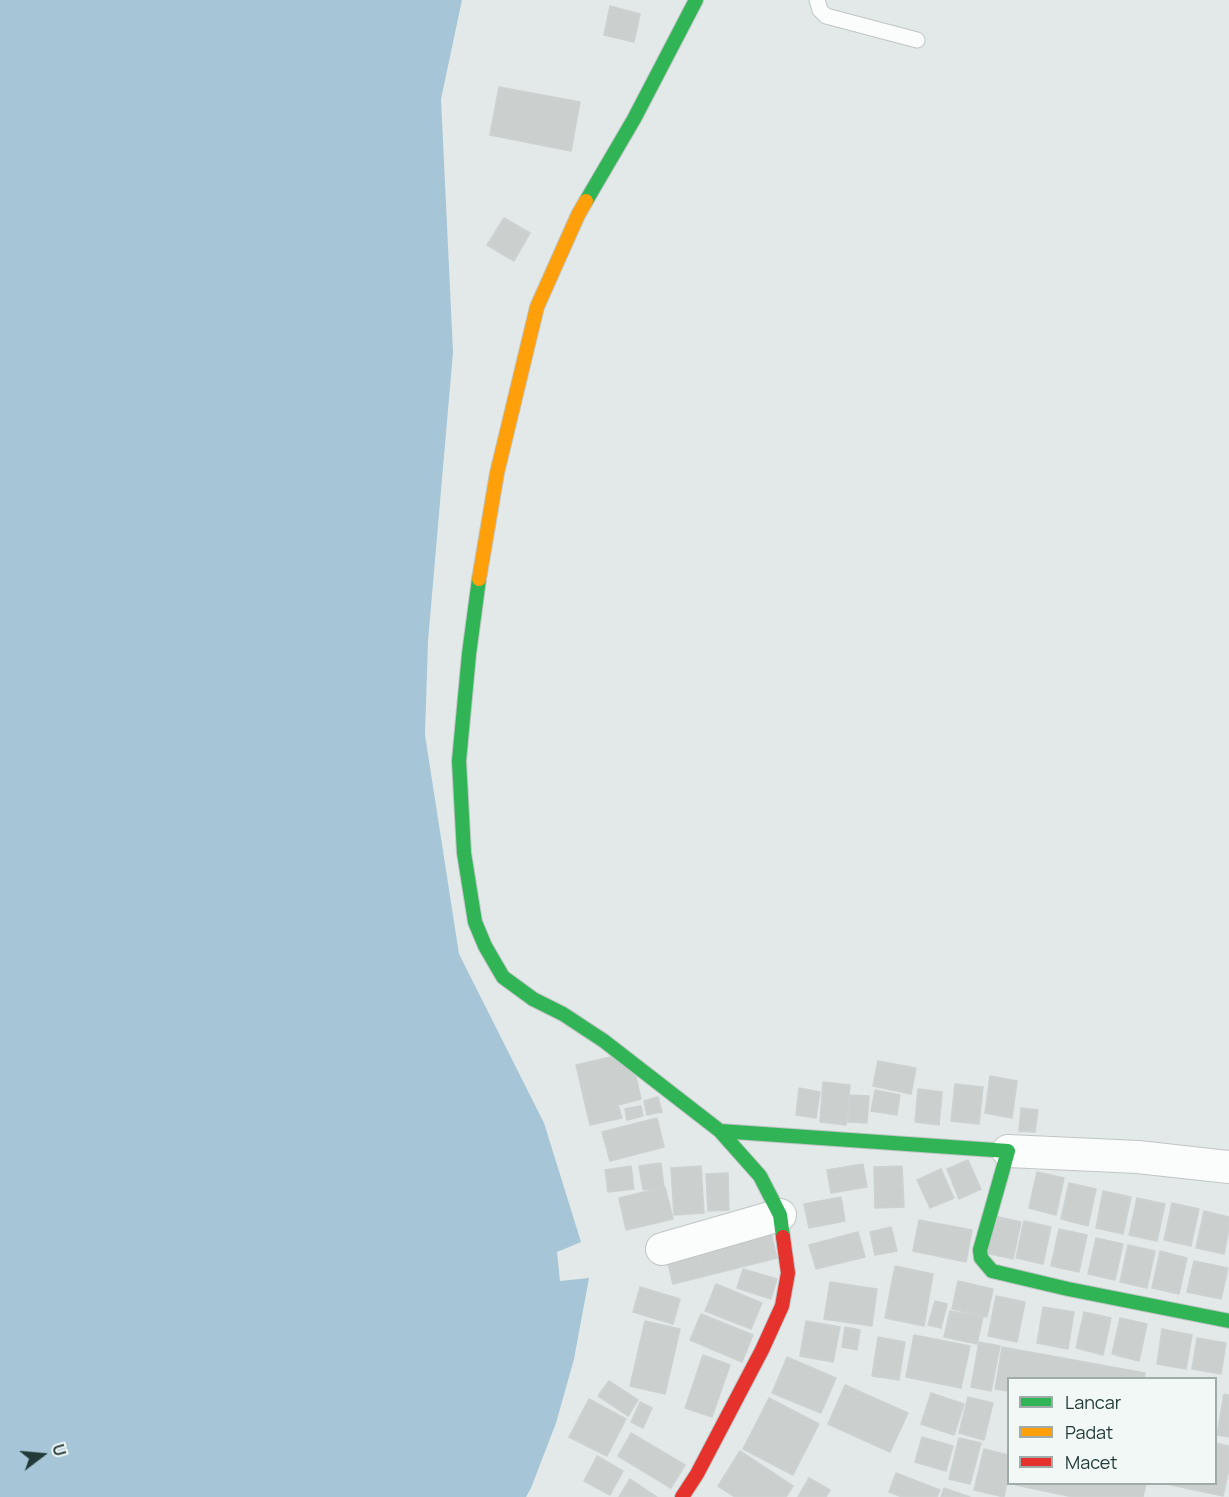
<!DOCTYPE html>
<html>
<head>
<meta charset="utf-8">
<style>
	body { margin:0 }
	#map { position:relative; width:1229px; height:1497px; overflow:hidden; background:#e3e9e8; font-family:Manrope,sans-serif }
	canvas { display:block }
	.legend { position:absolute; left:1007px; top:1377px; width:210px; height:108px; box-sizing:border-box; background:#f2f8f6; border:2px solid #9facaa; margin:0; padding:8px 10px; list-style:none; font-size:18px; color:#223b39 }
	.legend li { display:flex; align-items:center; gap:12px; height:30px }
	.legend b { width:30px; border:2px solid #9facaa }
	.north { position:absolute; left:12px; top:1425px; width:60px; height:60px; -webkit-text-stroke:4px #f2f8f6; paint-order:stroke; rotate:74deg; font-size:16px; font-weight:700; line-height:24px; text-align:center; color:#223b39 }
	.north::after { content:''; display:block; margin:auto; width:21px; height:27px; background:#223b39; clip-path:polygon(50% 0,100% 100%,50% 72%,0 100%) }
</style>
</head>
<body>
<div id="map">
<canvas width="1229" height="1497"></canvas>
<ul class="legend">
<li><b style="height:8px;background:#30b455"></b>Lancar</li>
<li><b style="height:8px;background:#ff9f0a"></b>Padat</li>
<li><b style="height:8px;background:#e5322d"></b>Macet</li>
</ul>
<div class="north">U</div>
</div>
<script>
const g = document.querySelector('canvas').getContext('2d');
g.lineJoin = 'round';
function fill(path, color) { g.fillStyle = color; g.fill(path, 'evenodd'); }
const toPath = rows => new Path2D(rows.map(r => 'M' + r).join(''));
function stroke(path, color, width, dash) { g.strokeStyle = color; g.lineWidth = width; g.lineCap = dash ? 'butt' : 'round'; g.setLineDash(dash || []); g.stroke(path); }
fill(toPath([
	[0,0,462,0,441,99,453,352,428,641,425,735,459,954,544,1123,581,1242,557,1252,560,1281,589,1278,574,1359,556,1423,531,1488,526,1497,0,1497]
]), '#a6c5d6');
const building = toPath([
	[610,6,640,14,634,42,604,35,610,6],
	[499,87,580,102,571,151,490,135,499,87],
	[504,218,530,233,514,261,487,245,504,218],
	[615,1056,634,1068,641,1099,618,1105,622,1118,590,1125,576,1065,615,1056],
	[878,1061,916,1068,911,1094,873,1086,878,1061],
	[990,1076,1017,1081,1012,1118,985,1113,990,1076],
	[823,1082,850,1085,846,1125,820,1122,823,1082],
	[955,1084,983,1087,979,1124,951,1121,955,1084],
	[799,1088,820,1092,816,1118,796,1115,799,1088],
	[918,1089,942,1092,939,1125,915,1122,918,1089],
	[875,1090,900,1095,897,1115,871,1111,875,1090],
	[850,1095,869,1096,867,1123,848,1122,850,1095],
	[658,1097,662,1112,647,1115,644,1101,658,1097],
	[641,1106,643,1116,627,1120,625,1109,641,1106],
	[1021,1108,1038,1110,1035,1132,1019,1131,1021,1108],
	[657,1118,664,1147,610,1161,602,1132,657,1118],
	[968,1160,981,1189,959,1199,947,1169,968,1160],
	[661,1163,664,1187,643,1190,639,1166,661,1163],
	[863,1164,867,1187,831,1193,827,1170,863,1164],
	[631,1166,634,1189,608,1192,605,1170,631,1166],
	[701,1166,704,1213,674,1215,671,1168,701,1166],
	[902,1166,904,1207,875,1208,874,1167,902,1166],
	[941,1169,954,1198,930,1208,917,1180,941,1169],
	[1037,1172,1064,1178,1056,1215,1029,1208,1037,1172],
	[728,1173,729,1210,708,1211,706,1174,728,1173],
	[1069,1183,1096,1189,1088,1226,1061,1219,1069,1183],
	[665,1187,673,1219,626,1230,619,1198,665,1187],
	[1103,1191,1131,1197,1123,1234,1096,1228,1103,1191],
	[841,1197,845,1221,809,1228,804,1204,841,1197],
	[1137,1198,1165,1204,1157,1241,1129,1235,1137,1198],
	[1172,1203,1199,1209,1191,1246,1164,1240,1172,1203],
	[1204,1211,1229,1217,1229,1229,1224,1254,1196,1248,1204,1211],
	[994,1216,1021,1222,1013,1259,986,1253,994,1216],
	[919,1220,972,1230,966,1262,913,1251,919,1220],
	[1024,1221,1051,1227,1043,1264,1016,1258,1024,1221],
	[891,1227,897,1251,875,1255,870,1232,891,1227],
	[1059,1229,1087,1235,1079,1272,1051,1266,1059,1229],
	[858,1232,865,1257,816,1269,809,1245,858,1232],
	[771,1233,777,1258,673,1284,667,1259,771,1233],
	[1096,1238,1123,1244,1115,1280,1088,1274,1096,1238],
	[1128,1245,1155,1251,1147,1288,1120,1282,1128,1245],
	[1160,1251,1187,1258,1179,1294,1152,1288,1160,1251],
	[1194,1261,1228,1268,1221,1299,1187,1292,1194,1261],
	[895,1266,933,1274,924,1326,885,1318,895,1266],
	[743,1269,777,1279,771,1299,737,1288,743,1269],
	[958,1281,993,1289,987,1317,952,1309,958,1281],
	[830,1282,877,1289,872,1326,824,1319,830,1282],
	[716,1284,762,1303,751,1329,705,1311,716,1284],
	[640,1287,680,1299,673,1324,633,1312,640,1287],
	[996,1296,1025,1302,1017,1342,988,1336,996,1296],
	[935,1301,947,1304,941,1328,928,1325,935,1301],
	[1043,1307,1074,1312,1068,1349,1037,1343,1043,1307],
	[950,1311,983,1317,977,1344,944,1337,950,1311],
	[1084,1312,1111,1318,1103,1355,1076,1348,1084,1312],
	[701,1314,753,1335,742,1362,690,1340,701,1314],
	[1120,1318,1147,1324,1139,1361,1112,1354,1120,1318],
	[645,1321,680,1329,665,1394,630,1386,645,1321],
	[806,1321,840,1327,833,1362,800,1356,806,1321],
	[845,1327,860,1330,857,1350,842,1347,845,1327],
	[1162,1329,1192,1335,1186,1369,1157,1364,1162,1329],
	[914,1335,970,1346,961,1388,906,1377,914,1335],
	[878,1337,905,1342,899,1380,872,1376,878,1337],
	[1197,1338,1226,1343,1221,1374,1192,1369,1197,1338],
	[979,1342,1000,1346,991,1391,971,1387,979,1342],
	[1002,1347,1145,1373,1144,1378,1008,1378,1008,1391,995,1389,1002,1347],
	[703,1355,730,1365,712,1417,685,1408,703,1355],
	[787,1357,836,1378,821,1413,772,1393,787,1357],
	[609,1381,638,1400,628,1416,598,1396,609,1381],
	[845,1385,908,1413,890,1452,828,1424,845,1385],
	[931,1393,964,1404,954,1435,921,1424,931,1393],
	[1224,1394,1229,1395,1229,1437,1217,1435,1224,1394],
	[968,1397,993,1403,984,1440,959,1433,968,1397],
	[769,1398,819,1424,793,1475,743,1449,769,1398],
	[589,1399,626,1419,607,1456,569,1437,589,1399],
	[640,1402,652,1408,643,1428,631,1422,640,1402],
	[631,1433,685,1465,671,1488,618,1456,631,1433],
	[922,1437,953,1446,946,1471,915,1462,922,1437],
	[959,1438,981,1443,970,1484,949,1479,959,1438],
	[1216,1443,1229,1446,1229,1469,1223,1496,1167,1484,1216,1484,1216,1443],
	[984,1449,1008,1455,1008,1476,1004,1497,974,1490,984,1449],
	[740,1451,793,1486,786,1497,735,1497,718,1486,740,1451],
	[597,1456,623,1471,610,1495,584,1481,597,1456],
	[896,1473,940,1490,937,1497,902,1497,889,1492,896,1473],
	[809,1478,830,1490,826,1497,798,1497,809,1478],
	[630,1479,657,1497,619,1497,630,1479],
	[1017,1484,1146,1484,1143,1497,1073,1497,1016,1485,1017,1484],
	[944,1488,970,1497,941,1497,944,1488]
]);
fill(building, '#cbd0cf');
stroke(building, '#ccd2d1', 1.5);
const lane = toPath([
	[817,0,820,10,826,16,917,40]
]);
const street = toPath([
	[1008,1151,1138,1157,1229,1167],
	[662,1249,780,1215]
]);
const fast = toPath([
	[586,201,634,119,696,0],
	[479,579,469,654,459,761,464,853,475,922,485,946,503,977,533,999,563,1014,604,1041,720,1131,760,1176,780,1215,783,1237],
	[720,1131,1008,1151,980,1250,981,1258,992,1271,1068,1289,1229,1321]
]);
const slow = toPath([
	[479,579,497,473,537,307,578,215,586,201]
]);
const jam = toPath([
	[682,1497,697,1474,762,1350,782,1306,788,1273,783,1237]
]);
stroke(lane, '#c0c6c5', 17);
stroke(street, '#c0c6c5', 34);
stroke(fast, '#bfc6c5', 16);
stroke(slow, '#bfc6c5', 16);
stroke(jam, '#bfc6c5', 16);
stroke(lane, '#fbfcfc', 15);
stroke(street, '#fbfcfc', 32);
stroke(fast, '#30b455', 14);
stroke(slow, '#ff9f0a', 14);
stroke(jam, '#e5322d', 14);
</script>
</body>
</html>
